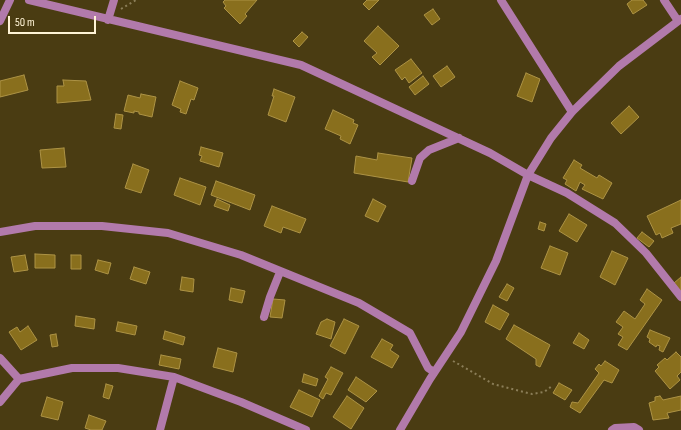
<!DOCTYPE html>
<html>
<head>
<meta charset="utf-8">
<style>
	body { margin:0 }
	#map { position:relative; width:681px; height:430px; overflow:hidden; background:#4a3c12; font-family:"Sofia Sans Condensed",sans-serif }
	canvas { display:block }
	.scale { position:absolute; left:8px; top:16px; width:88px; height:18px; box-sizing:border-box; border:2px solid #fff4d6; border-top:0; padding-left:5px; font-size:12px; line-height:14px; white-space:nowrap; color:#fff4d6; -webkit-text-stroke:3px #4a3c12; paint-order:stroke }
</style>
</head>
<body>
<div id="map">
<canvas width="681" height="430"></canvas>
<div class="scale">50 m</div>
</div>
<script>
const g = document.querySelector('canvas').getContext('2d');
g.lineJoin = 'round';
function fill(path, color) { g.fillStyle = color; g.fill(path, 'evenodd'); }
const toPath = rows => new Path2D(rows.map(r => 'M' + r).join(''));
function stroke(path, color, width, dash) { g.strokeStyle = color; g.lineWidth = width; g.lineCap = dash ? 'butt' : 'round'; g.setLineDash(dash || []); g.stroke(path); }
const building = toPath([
	[225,0,257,0,245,14,247,16,240,24,224,8,226,6,223,2,225,0],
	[367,0,379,0,369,10,363,4,367,0],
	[632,0,643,0,647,5,633,14,627,4,632,0],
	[433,9,440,19,432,25,424,15,433,9],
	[378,26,399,46,380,65,372,57,377,53,364,41,378,26],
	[302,32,308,37,299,47,293,41,302,32],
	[411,59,422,73,409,83,405,77,402,80,395,70,411,59],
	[447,66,455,77,441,87,433,76,447,66],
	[526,73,540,79,532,102,517,96,526,73],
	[24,75,28,90,0,97,0,81,24,75],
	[423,76,429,84,415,95,409,87,423,76],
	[63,80,86,81,91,100,57,103,57,86,64,86,63,80],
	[180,81,198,88,194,100,191,99,186,114,180,112,181,109,172,105,180,81],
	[274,89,295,97,286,122,268,115,274,96,272,96,274,89],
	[141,94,156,97,152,117,139,114,139,112,134,111,134,113,124,111,128,95,140,98,141,94],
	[629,106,639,117,621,134,611,123,629,106],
	[333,110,354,120,353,123,358,125,350,144,340,139,341,136,325,129,333,110],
	[116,114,123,115,121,129,114,128,116,114],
	[201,147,223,153,219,167,200,161,202,156,199,155,201,147],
	[64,148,66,167,42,168,40,150,64,148],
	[378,153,412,158,408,182,354,173,356,156,377,160,378,153],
	[574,160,582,165,580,168,597,178,599,175,612,183,603,199,582,189,585,185,580,182,576,191,565,184,567,180,563,178,574,160],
	[133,164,149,170,141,193,125,188,133,164],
	[180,178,206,187,200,205,174,195,180,178],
	[216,181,255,195,250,210,211,195,216,181],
	[217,199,230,205,228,211,214,206,217,199],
	[373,199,386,206,378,222,365,216,373,199],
	[681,200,681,224,671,228,673,233,662,238,660,233,656,235,647,216,681,200],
	[272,206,306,219,300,233,283,227,281,233,264,226,272,206],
	[569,214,587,225,577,242,559,231,569,214],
	[540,222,546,224,544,231,538,229,540,222],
	[642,232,654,241,649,247,637,238,642,232],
	[550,246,568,253,560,275,541,268,550,246],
	[612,251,628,258,615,285,600,277,612,251],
	[35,254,55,255,55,268,35,268,35,254],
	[25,255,28,270,14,272,11,257,25,255],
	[71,255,81,255,81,269,71,269,71,255],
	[98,260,111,263,108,274,95,270,98,260],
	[134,267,150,272,146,284,130,279,134,267],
	[182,277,194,279,193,292,180,290,182,277],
	[681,277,681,293,674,283,681,277],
	[507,284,514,288,507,301,499,297,507,284],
	[231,288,245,291,242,303,229,300,231,288],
	[647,289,662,300,627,350,618,345,623,337,618,334,623,327,616,322,624,311,635,319,645,304,640,300,647,289],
	[273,299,285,300,282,318,270,317,273,299],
	[493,305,509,314,500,330,485,322,493,305],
	[76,316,95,319,94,329,75,326,76,316],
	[327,319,335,322,331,339,316,334,321,322,327,319],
	[344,319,359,326,345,354,330,346,344,319],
	[118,322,137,326,135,335,116,331,118,322],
	[514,325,550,345,540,367,536,365,536,359,506,339,514,325],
	[28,326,37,340,21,350,9,332,17,327,20,332,28,326],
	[650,330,670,338,663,352,659,350,660,346,657,345,656,347,649,342,650,339,647,337,650,330],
	[165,331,185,337,183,345,163,339,165,331],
	[579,333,589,340,584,349,573,343,579,333],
	[56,334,58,346,52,347,50,335,56,334],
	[382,339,393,345,390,350,399,356,392,368,371,357,382,339],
	[218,348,237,353,233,372,213,367,218,348],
	[676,352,681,357,681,372,677,376,680,380,670,389,655,371,659,367,657,365,665,358,667,360,676,352],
	[161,355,181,359,179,369,159,365,161,355],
	[605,361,619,370,612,383,604,380,580,413,570,407,572,402,578,403,599,373,595,369,599,364,601,366,605,361],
	[331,367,343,373,331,395,326,393,323,399,319,396,328,379,325,377,331,367],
	[304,374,318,379,316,386,302,382,304,374],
	[356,377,377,391,366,402,348,390,356,377],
	[559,383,572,390,565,400,553,393,559,383],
	[106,384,113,386,109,399,103,397,106,384],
	[299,390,320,400,312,417,290,407,299,390],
	[347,396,364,408,351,429,333,417,347,396],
	[660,396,663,400,681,396,681,410,667,413,669,418,653,420,649,403,655,401,655,397,660,396],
	[47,397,63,402,58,420,41,416,47,397],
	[89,415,106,421,102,430,91,430,85,428,89,415]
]);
fill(building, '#896f1d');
stroke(building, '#ad9345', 1);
stroke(toPath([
	[121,9,136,0],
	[453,361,493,384,532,394,544,392,552,386]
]), '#8b7e58', 2, [2, 3]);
stroke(toPath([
	[29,0,301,65,490,153,528,175,567,193,615,223,646,253,681,297],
	[501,0,572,112],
	[664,0,678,21],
	[108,20,114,0],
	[0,21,10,0],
	[412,181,420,158,429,150,459,138],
	[0,232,35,226,102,226,168,233,241,255,359,303,410,333,428,368,434,372],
	[264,317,270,297,280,272],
	[0,358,19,379],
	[0,402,19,379,72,368,118,368,174,377,241,402,306,430],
	[160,430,174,377],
	[400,430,430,379,461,332,496,261,528,175,551,138,572,112,619,66,681,19],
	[612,430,615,428,634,427,639,430]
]), '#b27aab', 8);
</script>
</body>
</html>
